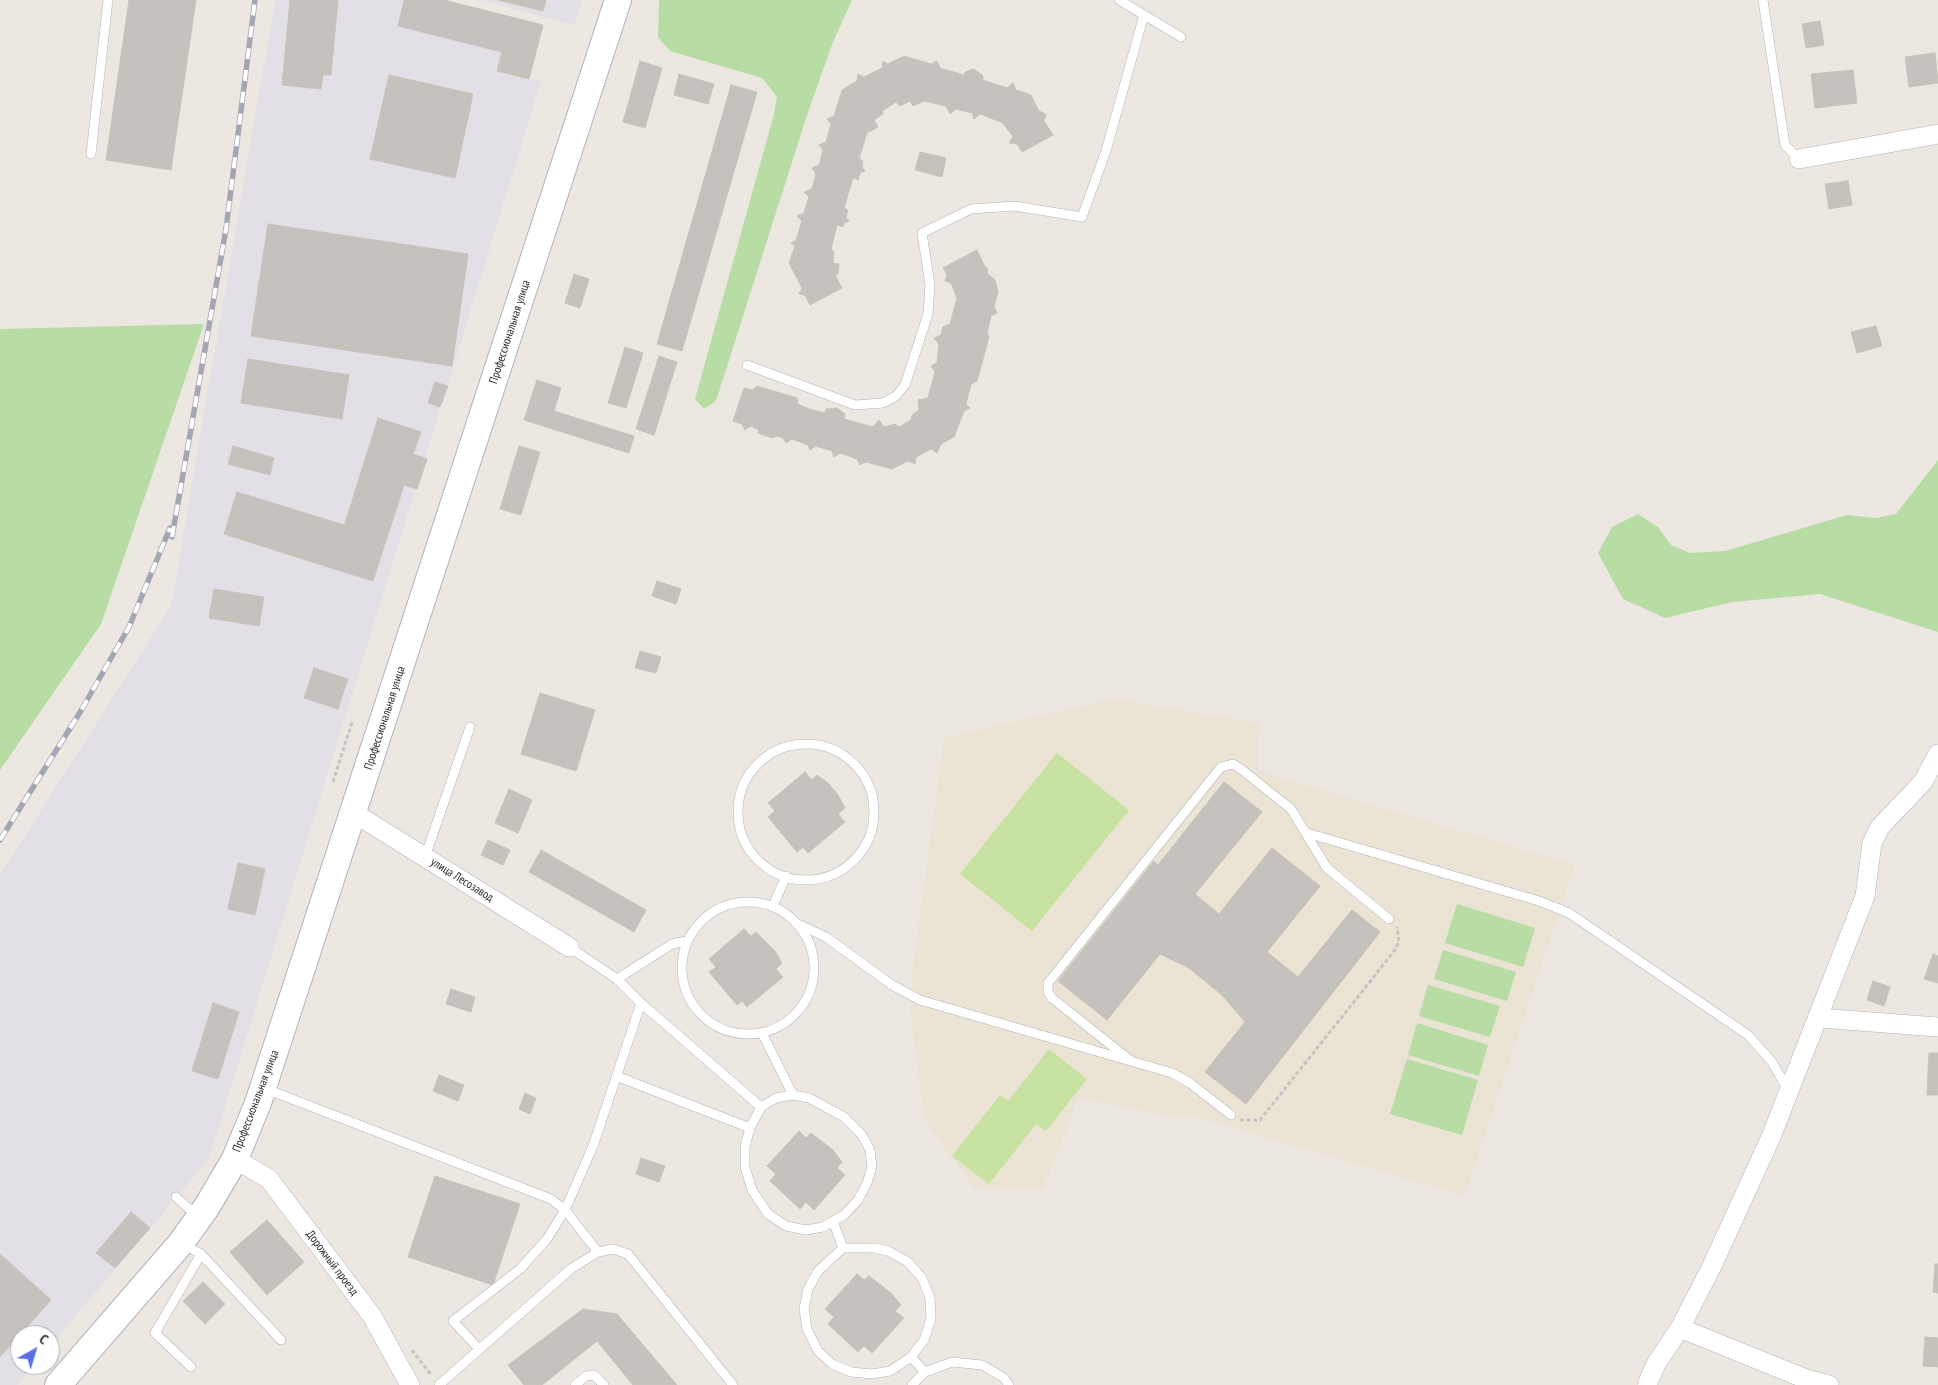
<!DOCTYPE html>
<html>
<head>
<meta charset="utf-8">
<style>
	body { margin:0 }
	#map { position:relative; width:1938px; height:1385px; overflow:hidden; background:#ece7e1; font-family:"PT Sans Narrow",sans-serif }
	canvas { display:block }
	.north { position:absolute; left:10px; top:1325px; width:50px; height:50px; box-sizing:border-box; background:#fff; border:1px solid #ababab; border-radius:50%; rotate:39deg; font-size:14px; font-weight:700; line-height:20px; text-align:center; color:#2c2c2c }
	.north::after { content:''; display:block; margin:auto; width:18px; height:22px; background:#5571e5; clip-path:polygon(50% 0,100% 100%,50% 72%,0 100%) }
</style>
</head>
<body>
<div id="map">
<canvas width="1938" height="1385"></canvas>
<div class="north">С</div>
</div>
<script>
const g = document.querySelector('canvas').getContext('2d');
g.lineJoin = 'round';
function fill(path, color) { g.fillStyle = color; g.fill(path, 'evenodd'); }
const toPath = rows => new Path2D(rows.map(r => 'M' + r).join(''));
function stroke(path, color, width, dash) { g.strokeStyle = color; g.lineWidth = width; g.lineCap = dash ? 'butt' : 'round'; g.setLineDash(dash || []); g.stroke(path); }
function label(font, color, halo, rows, align = 'center') {
  g.font = font + ' "PT Sans Narrow",sans-serif'; g.lineWidth = 4; g.setLineDash([]); g.textBaseline = 'middle'; g.strokeStyle = halo; g.fillStyle = color; for (const [text, x, y, turn = 0] of rows) {
    g.save(); g.translate(x, y); g.rotate((+turn || 0) * Math.PI / 180); g.textAlign = isNaN(turn) ? turn : align; if (halo) g.strokeText(text, 0, 0); g.fillText(text, 0, 0); g.restore();
  }
}
fill(toPath([
	[275,0,444,0,543,25,529,78,541,82,209,1159,50,1346,50,1335,20,1335,20,1365,34,1365,17,1385,0,1385,0,875,171,606],
	[481,0,582,0,574,25]
]), '#e2e0e6');
fill(toPath([
	[1113,699,1259,723,1258,771,1575,865,1465,1196,1189,1115,1177,1118,1078,1098,1043,1190,974,1188,925,1121,910,1010,914,961,944,738]
]), '#ebe3d3');
fill(toPath([
	[659,0,852,0,833,42,807,115,716,401,704,409,695,399,774,114,777,97,762,78,670,51,658,37],
	[204,324,101,624,0,770,0,329],
	[1938,460,1938,632,1820,594,1732,602,1665,618,1623,599,1598,553,1612,527,1638,514,1658,527,1671,545,1690,553,1725,551,1847,515,1876,518,1896,514],
	[1457,904,1535,928,1523,967,1445,943],
	[1443,950,1516,972,1507,1001,1434,979],
	[1428,985,1500,1006,1490,1037,1419,1016],
	[1417,1023,1488,1045,1479,1076,1408,1055],
	[1407,1059,1478,1080,1462,1135,1390,1114]
]), '#b7dca4');
fill(toPath([
	[1057,753,1129,810,1032,931,960,874],
	[1049,1049,1087,1079,1046,1131,1036,1124,989,1184,952,1156,1000,1095,1008,1101]
]), '#c7e2a1');
const building = toPath([
	[129,0,196,0,171,170,106,160,129,0],
	[290,0,338,0,331,75,323,75,321,89,282,85,290,0],
	[404,0,444,0,543,25,529,79,497,71,502,52,398,26,404,0],
	[498,0,546,0,543,11,498,0],
	[1820,21,1824,45,1806,48,1802,24,1820,21],
	[1935,53,1938,83,1909,87,1905,57,1935,53],
	[904,56,931,64,937,61,940,68,964,75,965,72,974,69,983,76,983,80,1007,88,1013,83,1016,90,1031,95,1039,111,1046,114,1044,121,1053,135,1022,152,1017,144,1009,143,1013,137,1003,123,980,114,974,119,972,113,956,109,950,114,946,106,924,101,913,106,910,101,900,106,896,102,882,111,883,114,874,120,878,127,867,133,859,159,863,161,862,167,865,171,860,173,858,180,853,178,844,208,848,210,846,217,849,221,844,223,843,227,837,225,831,249,834,252,833,263,839,264,838,274,835,275,842,288,810,305,805,295,799,294,802,288,789,263,795,246,791,243,796,240,802,221,797,216,804,213,809,197,804,192,812,189,816,174,812,168,819,165,823,150,819,145,826,142,831,124,827,119,834,116,842,90,857,81,858,74,864,77,882,68,883,61,888,64,904,56],
	[640,61,662,68,645,128,623,122,640,61],
	[1853,70,1857,103,1815,108,1811,74,1853,70],
	[679,74,714,84,708,104,674,95,679,74],
	[389,75,473,94,455,178,370,159,389,75],
	[731,85,757,92,682,351,657,344,731,85],
	[920,152,946,158,942,177,915,170,920,152],
	[1848,181,1852,205,1829,209,1825,184,1848,181],
	[268,224,468,254,452,366,251,336,268,224],
	[977,250,984,265,988,269,987,273,995,280,998,292,994,306,997,313,991,316,987,333,989,337,977,381,971,384,966,404,970,408,964,411,954,437,941,444,937,453,931,449,916,457,915,464,908,461,892,469,866,462,860,465,857,459,840,453,834,457,832,451,816,446,810,450,808,445,792,439,786,443,783,438,776,436,773,438,758,433,759,430,750,426,745,430,742,424,733,421,744,388,753,390,757,386,797,398,798,404,809,409,825,413,826,409,837,408,845,414,844,419,873,427,879,420,884,427,895,424,899,427,911,420,912,415,919,410,918,400,928,398,935,372,931,366,937,363,939,344,934,338,941,335,943,327,950,324,957,298,951,283,945,281,947,274,943,268,977,250],
	[574,274,589,279,580,308,565,303,574,274],
	[1876,326,1882,346,1857,353,1851,332,1876,326],
	[625,347,643,353,626,408,608,403,625,347],
	[659,356,677,362,654,435,636,429,659,356],
	[248,359,349,375,342,419,241,403,248,359],
	[537,380,561,388,554,411,634,436,629,453,524,420,537,380],
	[435,382,448,386,440,407,428,403,435,382],
	[378,418,421,432,413,454,427,459,417,489,404,485,373,581,331,568,378,418],
	[233,446,274,458,270,475,228,464,233,446],
	[519,446,540,452,521,515,500,509,519,446],
	[237,492,344,525,331,568,224,534,237,492],
	[657,581,681,589,676,604,652,596,657,581],
	[214,589,264,597,259,626,209,618,214,589],
	[640,651,661,657,656,673,635,668,640,651],
	[314,668,348,679,338,709,304,698,314,668],
	[540,693,595,710,576,771,521,754,540,693],
	[805,772,812,780,817,775,828,783,838,795,845,808,838,814,845,822,808,853,803,847,797,852,768,817,775,811,768,803,805,772],
	[1224,782,1262,812,1195,894,1219,914,1272,848,1320,886,1267,952,1298,977,1352,910,1380,932,1246,1104,1205,1072,1245,1022,1222,995,1189,968,1160,954,1107,1020,1058,981,1154,861,1158,865,1224,782],
	[509,789,532,800,518,833,495,823,509,789],
	[488,840,510,850,503,865,481,855,488,840],
	[541,850,646,910,634,932,529,872,541,850],
	[238,863,265,869,255,915,228,909,238,863],
	[744,929,751,936,756,932,775,951,782,963,776,969,783,977,747,1007,742,1001,737,1005,709,972,716,967,709,959,744,929],
	[1933,954,1938,956,1938,983,1924,979,1933,954],
	[1873,981,1890,987,1884,1006,1867,1000,1873,981],
	[451,989,475,997,471,1012,446,1004,451,989],
	[213,1003,239,1012,218,1079,192,1071,213,1003],
	[1929,1053,1938,1053,1938,1095,1927,1095,1929,1053],
	[439,1075,464,1085,458,1101,433,1091,439,1075],
	[525,1093,536,1098,530,1114,519,1109,525,1093],
	[799,1131,806,1138,811,1133,833,1150,842,1162,837,1168,845,1175,814,1210,806,1202,800,1209,770,1181,776,1174,767,1166,799,1131],
	[641,1158,665,1166,659,1182,636,1174,641,1158],
	[435,1176,520,1204,493,1285,408,1257,435,1176],
	[131,1212,150,1228,115,1268,96,1253,131,1212],
	[267,1220,304,1262,267,1295,230,1252,267,1220],
	[0,1254,51,1300,0,1357,0,1254],
	[1935,1264,1938,1264,1938,1293,1933,1292,1935,1264],
	[857,1274,864,1280,869,1276,891,1293,901,1305,895,1311,904,1318,872,1353,864,1346,858,1352,828,1324,834,1317,825,1309,857,1274],
	[203,1282,225,1304,205,1324,183,1301,203,1282],
	[583,1309,617,1314,677,1385,633,1385,597,1341,542,1385,524,1385,508,1365,583,1309],
	[1925,1337,1938,1338,1938,1367,1923,1366,1925,1337]
]);
fill(building, '#c5c1bc');
stroke(building, '#c8c3ba', 1);
const service = toPath([
	[1119,0,1181,37],
	[1763,0,1785,145,1799,159],
	[91,154,108,0],
	[747,365,855,405,883,403,896,396,905,385,928,314,930,285,922,233,971,209,1015,206,1082,217,1106,151,1144,15],
	'738 812a68 68 0 1 1 136 0a68 68 0 1 1-136 0Z',
	[1307,833,1539,901,1569,913,1748,1035,1772,1062,1788,1090],
	[425,857,470,727],
	'682 968a66 66 0 1 1 132 0a66 66 0 1 1-132 0Z',
	[773,906,786,876],
	[798,924,826,937,892,985,920,1000,1172,1073,1190,1083,1231,1115],
	[569,947,617,979,641,1003,761,1107],
	[617,979,672,944,687,941],
	[762,1033,793,1095],
	[1131,1061,1052,998,1048,992,1048,983,1221,767,1233,764,1241,769,1291,809,1327,868,1389,919],
	[616,1076,750,1128],
	[266,1089,551,1199,565,1210,598,1252],
	[793,1095,809,1098,844,1117,862,1135,870,1150,872,1167,867,1183,858,1200,844,1215,823,1227,806,1230,786,1226,768,1214,752,1190,745,1167,745,1146,750,1128,761,1107,776,1098,793,1095],
	[176,1197,197,1216],
	[833,1221,843,1248],
	[184,1245,201,1254,281,1340],
	[843,1248,875,1248,888,1251,908,1262,922,1278,930,1298,931,1319,924,1340,911,1357,890,1371,872,1374,851,1372,832,1364,818,1351,807,1329,804,1309,808,1289,818,1271,843,1248],
	[479,1349,453,1321,520,1269,547,1239,565,1210,593,1146,641,1003],
	[911,1357,925,1372],
	[191,1367,155,1333,201,1254],
	[439,1385,572,1268,598,1252,613,1249,628,1254,733,1385],
	[575,1385,586,1376,594,1375,604,1385],
	[912,1385,925,1372,952,1362,982,1365,1004,1378,1009,1385]
]);
const minor = toPath([
	[1799,159,1938,134],
	[354,813,569,947],
	[1819,1018,1938,1027],
	[235,1159,269,1179,372,1316,410,1385],
	[1680,1328,1806,1379,1829,1385],
	[1647,1385,1656,1364,1680,1328,1712,1266,1771,1137,1865,896,1872,843,1880,827,1923,782,1938,754]
]);
const secondary = toPath([
	[58,1385,181,1243,206,1208,235,1159,258,1103,618,0]
]);
stroke(service, '#b1b3bb', 10);
stroke(minor, '#b1b3bb', 20);
stroke(secondary, '#b1b3bb', 28);
stroke(toPath([
	[333,782,352,722],
	[1240,1120,1260,1120,1395,950,1399,941,1397,927],
	[412,1350,432,1376]
]), '#c4c4c4', 3, [4, 2.5]);
stroke(service, '#fff', 9);
stroke(minor, '#fff', 19);
stroke(secondary, '#fff', 26);
const rail = toPath([
	[172,537,226,229,255,0],
	[0,840,79,714,129,627,170,528]
]);
stroke(rail, '#a4a6b4', 5.5);
stroke(rail, '#fff', 4, [11]);
label('12px', '#2c2c2c', '#fff', [
	["Профессиональная улица",510,332,-72],
	["Профессиональная улица",385,718,-72],
	["улица Лесозавод",462,880,32],
	["Профессиональная улица",256,1101,-69],
	["Дорожный проезд",332,1263,53]
]);
</script>
</body>
</html>
